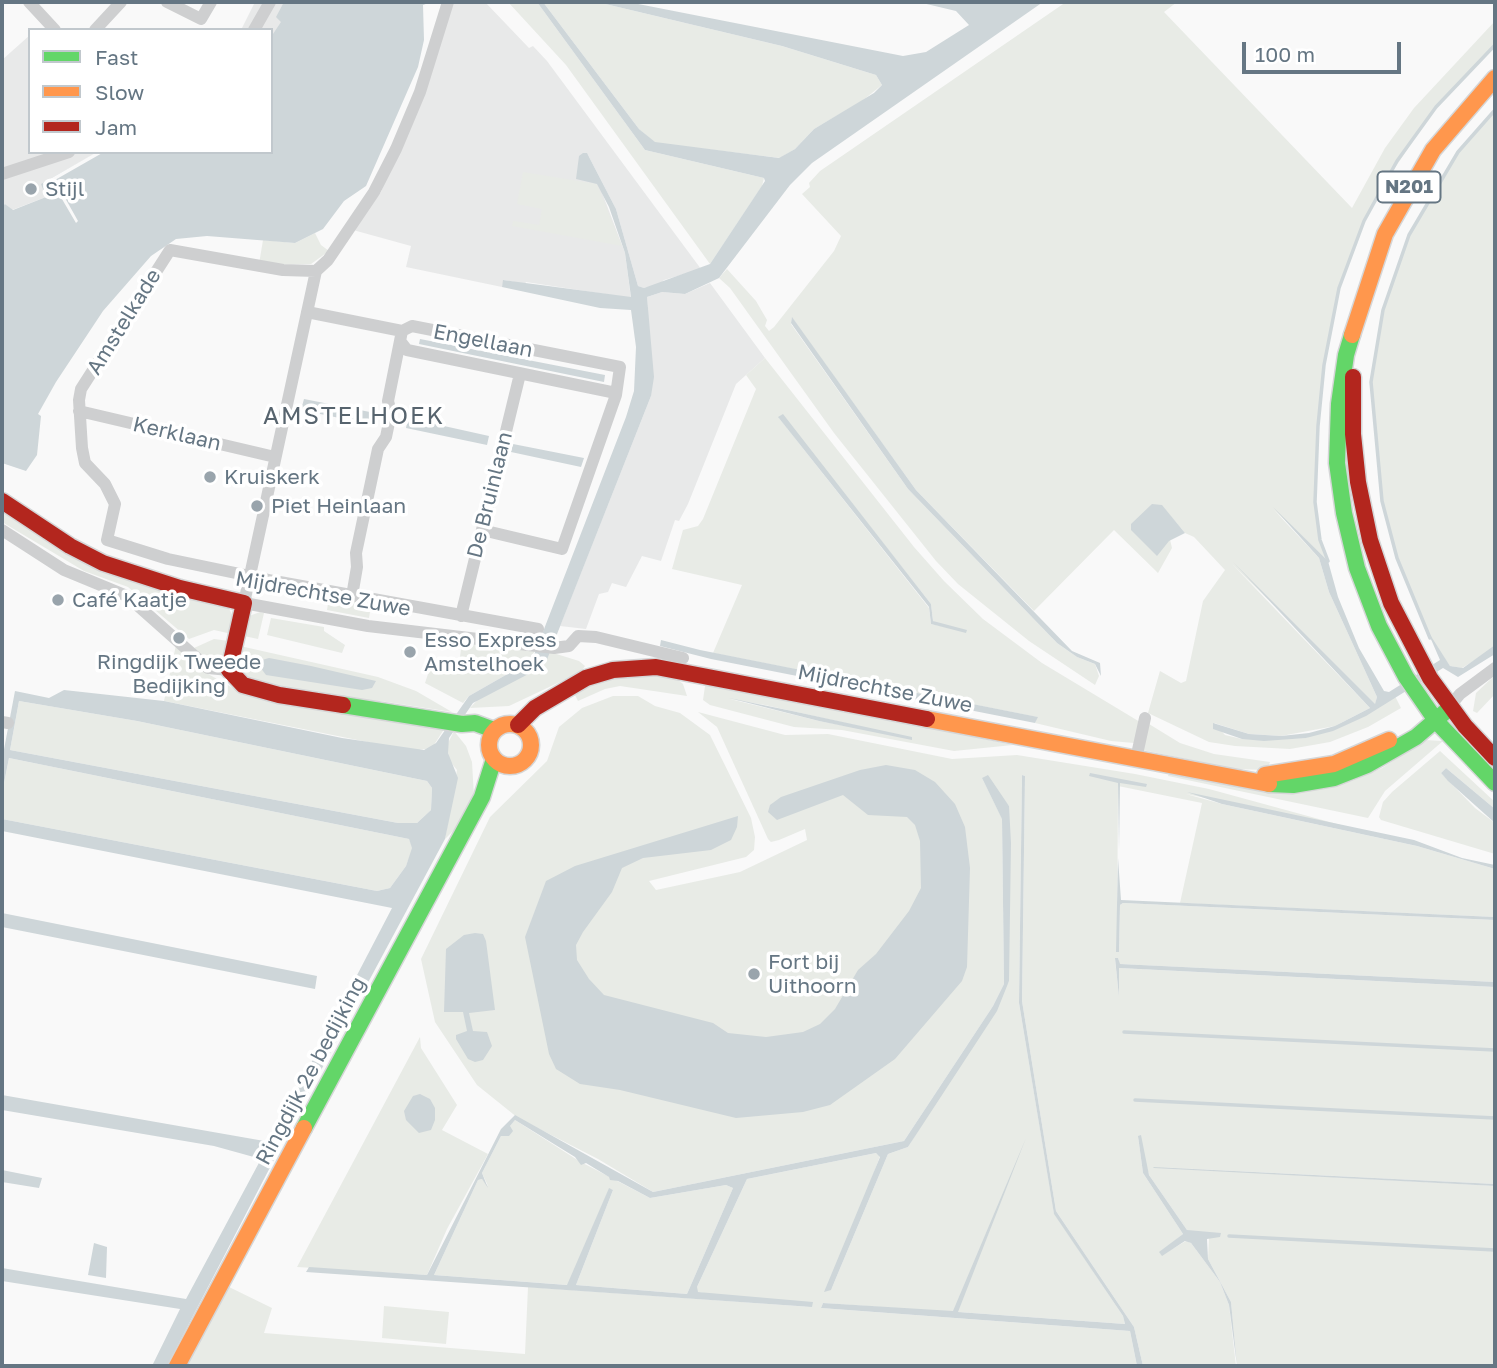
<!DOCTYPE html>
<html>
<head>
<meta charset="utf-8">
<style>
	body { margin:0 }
	#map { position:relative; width:1497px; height:1368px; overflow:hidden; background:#f9f9f9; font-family:"Golos Text",sans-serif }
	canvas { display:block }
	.frame { position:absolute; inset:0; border:4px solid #657683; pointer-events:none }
	.legend { position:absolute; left:28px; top:28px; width:245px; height:126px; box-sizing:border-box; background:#fff; border:2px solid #c1c8cd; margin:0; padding:9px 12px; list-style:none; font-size:21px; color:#657683 }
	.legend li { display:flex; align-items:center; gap:14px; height:35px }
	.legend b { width:35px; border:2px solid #c1c8cd }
	.scale { position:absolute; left:1242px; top:42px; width:159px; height:32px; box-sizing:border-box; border:4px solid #657683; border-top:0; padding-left:9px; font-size:21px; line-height:24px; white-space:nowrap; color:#657683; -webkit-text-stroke:5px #fff; paint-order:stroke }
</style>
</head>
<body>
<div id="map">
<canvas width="1497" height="1368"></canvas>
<div class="frame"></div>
<ul class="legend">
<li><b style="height:9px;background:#63d668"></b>Fast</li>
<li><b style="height:9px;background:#ff974d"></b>Slow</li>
<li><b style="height:9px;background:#b3261e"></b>Jam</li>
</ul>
<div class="scale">100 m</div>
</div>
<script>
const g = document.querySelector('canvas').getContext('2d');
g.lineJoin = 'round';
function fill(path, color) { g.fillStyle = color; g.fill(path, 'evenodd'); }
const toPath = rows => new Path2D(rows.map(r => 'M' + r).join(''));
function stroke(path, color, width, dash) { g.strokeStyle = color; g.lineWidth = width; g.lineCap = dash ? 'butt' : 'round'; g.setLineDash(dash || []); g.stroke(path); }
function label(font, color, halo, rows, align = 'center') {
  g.font = font + ' "Golos Text",sans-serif'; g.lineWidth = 7; g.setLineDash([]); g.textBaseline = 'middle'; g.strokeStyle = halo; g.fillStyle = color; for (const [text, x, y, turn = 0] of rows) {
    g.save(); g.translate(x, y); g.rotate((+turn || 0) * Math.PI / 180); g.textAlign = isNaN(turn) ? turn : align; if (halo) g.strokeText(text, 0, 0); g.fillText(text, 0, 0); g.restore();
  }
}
fill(toPath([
	[255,2,285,2,283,22,271,38,271,30,241,30],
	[452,2,485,2,529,48,533,46,547,61,701,269,664,280,659,285,644,288,638,286,616,209,587,153,625,253,631,298,526,282,525,284,504,280,502,287,406,267,411,246,353,230,381,192],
	[30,35,30,152,99,152,43,189,46,197,12,210,5,204,2,206,2,60],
	[710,283,765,358,736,384,688,504,679,521,675,520,661,561,642,556,626,587,612,583,608,592,599,594,586,629,560,626,651,396,647,297,662,292,685,294]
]), '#e8e9e9');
fill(toPath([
	[508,2,537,2,645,150,764,178,762,186,710,264,566,65],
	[543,2,597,2,782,46,876,75,882,85,862,101,814,129,795,149,780,158,655,143,639,129],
	[1066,2,1177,2,1164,12,1352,208,1385,148,1414,108,1495,21,1495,45,1436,107,1378,193,1364,221,1339,288,1324,365,1318,426,1315,502,1320,540,1328,561,1274,510,1319,558,1329,592,1377,697,1375,705,1232,564,1370,708,1335,726,1281,736,1249,734,1214,723,1225,735,1242,739,1306,738,1378,708,1395,696,1401,708,1368,727,1330,742,1290,749,1235,746,1209,742,1148,713,1160,671,1181,683,1186,681,1203,601,1225,570,1194,537,1185,533,1162,506,1172,548,1158,573,1114,530,1034,611,916,490,792,318,791,324,908,489,1057,643,1077,657,1095,664,1099,676,1095,685,1029,641,958,584,936,561,834,433,730,288,719,278,727,269,756,301,767,320,765,326,769,331,774,327,834,251,841,236,802,194,810,187,809,183,820,171],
	[1495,110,1495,648,1462,668,1450,666,1430,638,1397,558,1382,501,1371,382,1383,310,1409,235,1458,152],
	[523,172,597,184,622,246,512,226,513,221,539,225,542,209,517,204],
	[315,233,321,245,329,251,311,264,259,264,263,240,295,243],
	[765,358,914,547,944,581,983,619,1042,663,1140,722,1134,743,1111,741,1035,723,1037,717,713,653,742,585,672,569,683,530,698,526,703,519,756,389,746,375],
	[782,415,931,604,933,621,945,627,931,624,929,608,779,418],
	[2,511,229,609,233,616,232,634,214,630,189,639,128,587,84,571,2,522],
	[329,597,371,605,369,618,327,610],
	[260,612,264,613,258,639,244,636,249,616],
	[271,618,324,627,324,631,345,645,342,653,267,635],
	[214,639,229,641,224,655,208,661,194,648],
	[462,642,536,650,525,664,469,696,463,703,425,683,429,671,458,672],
	[176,645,201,670,233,688,255,696,446,726,432,748,412,751,164,701],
	[240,646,378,677,416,691,452,712,380,701,379,705,279,689,242,678,239,665],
	[550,652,579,661,585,666,581,672,509,706,470,708,481,696,503,686],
	[632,673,673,676,683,684,687,696,620,686,605,689,578,701,574,693,589,685],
	[1495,675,1495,694,1477,713,1473,711,1476,693],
	[709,682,1013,745,954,751,842,730,794,727,710,705,703,700,705,686],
	[730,699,765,705,912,738,819,721],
	[613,696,638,696,655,706,680,713,710,735,751,818,755,837,754,850,746,857,649,881,656,890,740,872,807,840,805,829,779,840,771,842,768,839,717,727,698,712,785,735,828,734,952,759,1017,755,1135,774,1209,789,1348,827,1186,794,1222,804,1417,846,1495,869,1495,917,1180,903,1202,803,1118,786,1117,952,1119,952,1120,905,1123,903,1495,920,1495,982,1119,964,1118,958,1115,959,1119,997,1119,968,1495,987,1495,1184,1154,1167,1495,1186,1495,1366,1237,1366,1231,1302,1208,1259,1209,1237,1187,1230,1149,1175,1138,1136,1143,1173,1183,1234,1160,1253,1162,1255,1186,1241,1191,1243,1220,1282,1229,1305,1236,1366,1143,1366,1134,1327,1056,1211,1022,1001,1025,776,1022,775,1019,1003,1054,1213,1123,1316,1125,1324,958,1312,958,1307,953,1312,823,1303,821,1308,1130,1331,1137,1366,184,1366,227,1286,272,1308,264,1333,525,1354,528,1287,812,1307,697,1292,697,1287,747,1179,876,1153,880,1156,831,1290,888,1154,908,1147,1009,981,1009,806,982,778,1002,818,1004,984,993,1006,904,1141,653,1192,598,1159,518,1118,477,1085,435,1022,421,959,490,817,547,761,559,727,582,708],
	[19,701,137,721,427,781,432,788,431,810,417,823,398,823,10,750],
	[1149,724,1180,743,1214,754,1270,762,1267,770,1235,769,1142,750],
	[454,731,466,746,472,762,474,797,459,825,445,839,457,770,449,760,447,745],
	[1425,740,1443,741,1385,791,1368,818,1168,776,1169,773,1318,789,1352,781,1382,768],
	[1440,751,1495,802,1495,809,1446,768,1441,773,1475,808,1495,823,1495,854,1381,820,1379,817,1383,802,1392,792],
	[9,758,409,839,413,848,406,866,390,888,377,891,2,819,2,793],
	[420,1037,421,1048,457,1105,442,1130,488,1154,447,1229,427,1275,297,1267],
	[515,1120,579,1161,650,1198,726,1185,733,1188,687,1294,576,1285,613,1190,609,1189,568,1285,434,1275,478,1180,482,1179,488,1186,482,1173,501,1136],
	[384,1306,449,1312,446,1344,382,1338]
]), '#e8ebe6');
fill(toPath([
	[284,2,431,2,423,5,424,40,418,67,366,186,344,201,323,229,295,243,207,236,176,239,151,256,103,311,56,382,38,414,41,416,37,455,26,471,2,463,2,206,5,204,13,210,46,197,41,184,98,152,271,152,271,37,281,22,276,17],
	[537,2,543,2,639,129,655,142,779,158,795,149,814,129,874,93,882,85,876,75,782,46,597,2,628,2,903,56,926,52,969,25,956,11,918,2,1043,2,812,163,790,185,719,278,685,294,662,292,647,297,654,377,651,396,546,662,538,669,473,703,449,738,448,753,458,778,445,839,305,1100,167,1366,152,1366,180,1309,2,1281,2,1268,186,1299,261,1159,214,1146,2,1110,2,1095,270,1142,392,908,2,831,2,819,377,891,390,888,406,866,412,848,409,839,9,758,2,793,2,760,15,691,49,698,64,690,164,701,342,738,424,750,436,743,469,696,525,664,534,655,626,417,634,391,636,347,631,310,600,308,502,287,503,280,631,297,625,253,609,207,597,184,576,179,579,156,583,153,587,153,616,209,638,286,644,288,710,264,765,181,764,178,645,150],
	[19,701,137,721,427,781,432,788,431,810,417,823,398,823,10,750],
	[792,317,916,490,1072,651,1100,663,1101,676,1095,664,1077,657,1057,643,908,489,791,323],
	[420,339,605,375,604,382,419,344],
	[304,399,375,413,373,425,301,410],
	[783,414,931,604,933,621,967,630,966,633,931,624,929,607,778,417],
	[408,418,489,436,487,445,406,428],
	[513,444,584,458,581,467,511,452],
	[1152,504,1162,505,1185,533,1169,541,1157,556,1131,530,1131,524],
	[1273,507,1328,561,1338,597,1359,648,1384,691,1389,692,1440,660,1427,630,1450,666,1463,668,1495,645,1495,654,1458,677,1443,668,1366,716,1333,731,1306,738,1264,741,1242,739,1213,729,1213,723,1249,734,1281,736,1309,733,1335,726,1370,708,1233,562,1375,704,1377,697,1329,592,1319,558],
	[661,640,700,650,1038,717,1035,723,711,659,660,646],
	[269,658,311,666,376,681,372,688,362,690,266,675,260,667,262,660],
	[729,698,792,711,912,737,912,740,819,721],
	[886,765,915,770,935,782,955,804,965,827,970,868,967,967,962,981,895,1059,830,1105,803,1112,736,1118,620,1090,580,1084,556,1069,549,1054,525,937,546,881,575,866,738,816,737,827,731,840,711,850,643,858,622,868,612,892,583,932,576,945,577,960,589,979,604,995,713,1023,728,1033,766,1037,803,1032,820,1024,835,1009,858,970,876,954,909,911,921,888,920,841,915,825,907,817,868,815,843,795,777,820,768,812,770,805,781,797,860,770],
	[1446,768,1495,809,1495,823,1448,781,1441,773],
	[1090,773,1147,784,1146,787,1120,783,1119,851,1118,783,1089,776],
	[988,775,1009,806,1011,843,1009,981,997,1011,908,1147,888,1154,831,1290,824,1292,880,1157,876,1153,747,1179,697,1287,698,1292,813,1302,812,1307,306,1272,309,1267,427,1275,501,1129,515,1115,653,1192,904,1141,993,1006,1004,984,1002,819,982,778],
	[515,1120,575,1157,581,1165,586,1163,609,1177,610,1180,618,1181,650,1198,726,1185,733,1188,687,1294,576,1285,613,1190,609,1188,567,1285,434,1275,478,1180,482,1179,488,1188,482,1173,501,1136,509,1136,513,1131,510,1126],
	[1022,775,1025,776,1022,1001,1056,1211,1134,1327,1143,1366,1137,1366,1130,1331,821,1308,823,1303,953,1311,1026,1138,958,1312,1125,1324,1123,1316,1054,1214,1019,1003],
	[1187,792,1414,840,1462,858,1495,865,1495,869,1417,846,1222,804],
	[1118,858,1121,900,1495,917,1495,920,1123,903,1120,905,1119,952,1116,952],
	[2,913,317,976,315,989,2,927],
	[475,933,483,934,486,941,495,1010,469,1013,473,1031,487,1032,492,1046,483,1060,475,1062,468,1059,456,1039,456,1035,467,1031,463,1012,444,1012,446,949,464,935],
	[1115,958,1118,958,1120,964,1495,982,1495,987,1119,968,1119,997],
	[420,1094,430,1099,435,1108,435,1120,431,1130,419,1133,406,1120,404,1111,413,1096],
	[1141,1135,1149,1175,1187,1230,1221,1233,1220,1237,1207,1239,1208,1259,1231,1302,1237,1366,1229,1305,1220,1282,1191,1243,1185,1241,1162,1256,1159,1252,1183,1234,1143,1173,1138,1136],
	[1153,1167,1495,1184,1495,1186,1154,1168],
	[2,1170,42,1178,39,1188,2,1182],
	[94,1243,107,1247,106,1278,88,1275]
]), '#ced6d9');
fill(toPath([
	[97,152,104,152,55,180,78,221,76,223,52,182,45,186,43,183]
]), '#f9f9f9');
stroke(toPath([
	[1328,561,1320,540,1315,502,1318,426,1324,365,1339,288,1364,221,1397,161,1436,107,1495,45],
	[1430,638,1397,558,1382,501,1371,382,1383,310,1409,235,1458,152,1495,110],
	[1124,1032,1495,1050],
	[1135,1100,1495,1118],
	[1229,1236,1495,1250]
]), '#ced6d9', 3.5);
const fast = toPath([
	[1352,335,1346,355,1339,404,1337,463,1344,513,1357,568,1379,626,1406,677,1437,722,1495,783],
	[343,705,462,724,475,723,494,730],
	[1269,784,1293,785,1334,778,1367,765,1416,737,1445,712],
	[304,1128,482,797,494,759]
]);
const slow = toPath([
	[1352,335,1385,234,1433,150,1495,78],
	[927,719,1269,784],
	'489 745a21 21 0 1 1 42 0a21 21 0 1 1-42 0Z',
	[1265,775,1334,764,1389,740],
	[177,1366,304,1128]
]);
const jam = toPath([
	[1353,377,1353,434,1358,482,1370,540,1391,603,1430,678,1465,726,1495,758],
	[2,501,70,546,103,563,180,588,244,603,229,670,243,685,279,695,343,705],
	[518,725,535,708,586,678,613,670,656,667,927,719]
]);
stroke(fast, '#d5d6d7', 19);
stroke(slow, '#d5d6d7', 19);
stroke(jam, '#d5d6d7', 19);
stroke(toPath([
	[29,2,55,30],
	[167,2,201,19,211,2],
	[448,2,420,92,396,149,374,192,328,260,316,271,283,270,170,250,81,389,79,400,82,448,85,463,105,484,115,504,107,540,168,559,274,581,538,629],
	[95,30,121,2],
	[254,30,270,2],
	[2,174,69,152],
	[316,271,244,603,368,626,554,648,569,646,578,636,596,637,683,658],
	[307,312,402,331,412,326,620,367,616,395,562,549,482,530],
	[400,341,407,350,616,393],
	[79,411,275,457],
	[2,530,64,570,127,596,208,668,229,670],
	[352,596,357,567,356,553,378,449,386,437,391,413,388,401,402,331],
	[461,616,520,374],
	[1450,706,1460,694,1495,668],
	[2,722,8,723],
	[1136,759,1145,718]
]), '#cecfd0', 12);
stroke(fast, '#63d668', 16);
stroke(slow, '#ff974d', 16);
stroke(jam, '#b3261e', 16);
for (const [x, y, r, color] of [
	[31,189,7,"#99a4ac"],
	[210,477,7,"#99a4ac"],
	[257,506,7,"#99a4ac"],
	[58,600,7,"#99a4ac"],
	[179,638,7,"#99a4ac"],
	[410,652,7,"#99a4ac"],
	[754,974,7,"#99a4ac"]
]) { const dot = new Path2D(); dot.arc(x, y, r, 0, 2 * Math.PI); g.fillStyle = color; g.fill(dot); stroke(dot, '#fff', 2.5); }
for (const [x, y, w] of [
	[1409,187,63]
]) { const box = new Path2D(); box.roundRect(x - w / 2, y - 15.5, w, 31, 5); g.fillStyle = '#fff'; g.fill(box); stroke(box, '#657683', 2); }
label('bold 19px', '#657683', null, [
	["N201",1409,187]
]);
label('21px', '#657683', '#fff', [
	["Stijl",45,189],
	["Kruiskerk",224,477],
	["Piet Heinlaan",271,506],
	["Café Kaatje",72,600],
	["Esso Express",424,640],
	["Amstelhoek",424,664],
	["Ringdijk Tweede",179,662,"center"],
	["Bedijking",179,686,"center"],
	["Fort bij",768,962],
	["Uithoorn",768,986]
], 'left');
label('21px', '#657683', '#fff', [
	["Amstelkade",124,322,-58],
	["Engellaan",483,341,11],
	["Kerklaan",177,434,13],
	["De Bruinlaan",490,495,-76],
	["Mijdrechtse Zuwe",323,594,10],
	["Mijdrechtse Zuwe",885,689,11],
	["Ringdijk 2e bedijking",311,1071,-62]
]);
g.letterSpacing = '2px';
label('24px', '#57646e', '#fff', [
	["AMSTELHOEK",354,416]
]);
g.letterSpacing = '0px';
</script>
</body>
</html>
